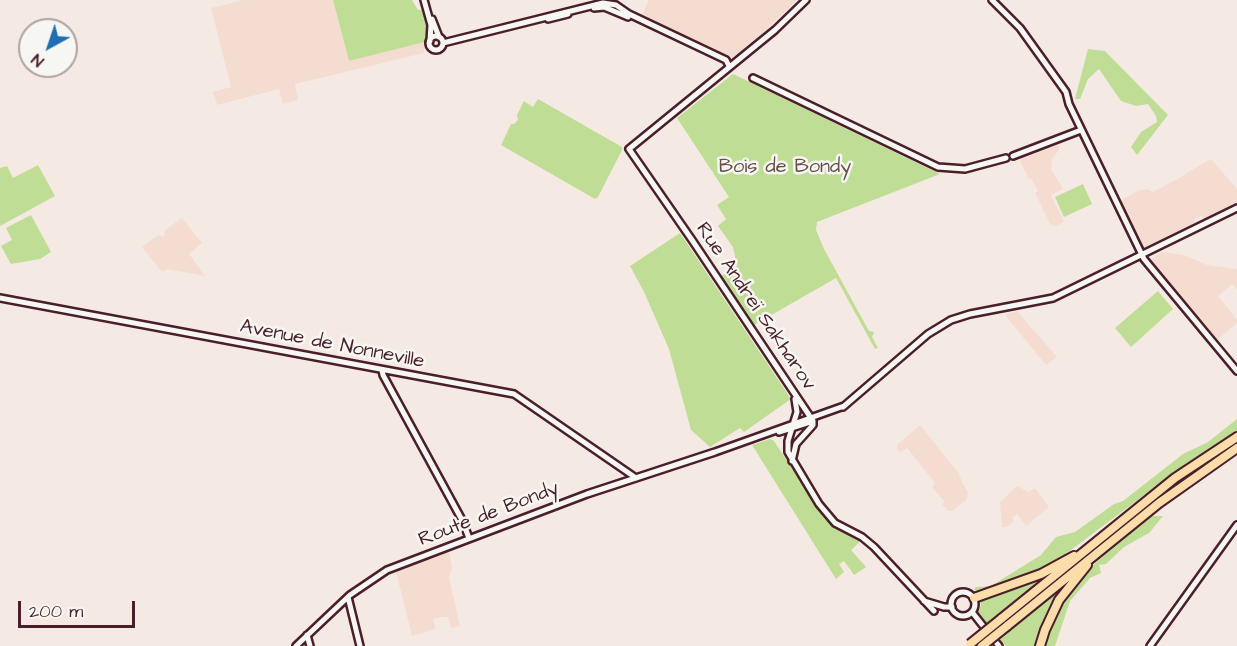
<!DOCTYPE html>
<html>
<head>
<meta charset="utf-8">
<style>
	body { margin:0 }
	#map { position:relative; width:1237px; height:646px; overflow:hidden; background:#f5eae3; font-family:"Architects Daughter",sans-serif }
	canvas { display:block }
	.north { position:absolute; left:18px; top:18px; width:60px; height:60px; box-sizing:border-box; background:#f6f6f2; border:2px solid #b1a0a2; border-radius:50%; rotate:220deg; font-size:16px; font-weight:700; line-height:24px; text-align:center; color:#4a1f2b }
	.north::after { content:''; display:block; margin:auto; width:21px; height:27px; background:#1f6fb2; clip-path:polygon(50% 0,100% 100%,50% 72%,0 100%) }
	.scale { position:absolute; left:18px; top:601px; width:117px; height:27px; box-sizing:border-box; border:3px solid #4a1f2b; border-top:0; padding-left:8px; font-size:18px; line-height:21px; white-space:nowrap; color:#4a1f2b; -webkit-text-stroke:4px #f6f6f2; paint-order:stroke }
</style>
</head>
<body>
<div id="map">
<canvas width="1237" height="646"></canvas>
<div class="north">N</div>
<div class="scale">200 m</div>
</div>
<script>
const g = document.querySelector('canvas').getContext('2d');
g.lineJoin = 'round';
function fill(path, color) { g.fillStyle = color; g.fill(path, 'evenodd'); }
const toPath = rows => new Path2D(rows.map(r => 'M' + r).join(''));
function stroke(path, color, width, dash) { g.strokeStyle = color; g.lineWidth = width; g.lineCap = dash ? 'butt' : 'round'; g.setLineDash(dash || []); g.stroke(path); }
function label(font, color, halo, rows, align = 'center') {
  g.font = font + ' "Architects Daughter",sans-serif'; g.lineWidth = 5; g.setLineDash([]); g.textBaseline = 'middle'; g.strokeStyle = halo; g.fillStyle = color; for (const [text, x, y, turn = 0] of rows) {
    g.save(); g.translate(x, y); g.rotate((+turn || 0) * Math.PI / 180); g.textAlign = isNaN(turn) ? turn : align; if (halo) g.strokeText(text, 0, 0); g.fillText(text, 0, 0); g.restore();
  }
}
fill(toPath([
	[243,0,333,0,349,61,425,42,424,53,295,84,298,100,283,104,279,89,217,105,213,92,231,87,211,8],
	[649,0,797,0,756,39,749,45,748,43,746,47,738,54,729,58,641,17],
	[1058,145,1060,149,1052,159,1051,169,1063,189,1051,195,1064,222,1056,226,1050,224,1035,193,1038,191,1031,178,1029,179,1020,161,1022,159],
	[1211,159,1237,189,1237,202,1204,219,1201,216,1195,219,1193,224,1143,248,1120,201,1138,191,1147,189,1153,192,1185,175,1185,174],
	[182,218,202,243,189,254,205,276,167,269,162,272,142,247,158,235,164,236,165,230],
	[1162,252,1184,255,1207,265,1237,269,1237,289,1232,284,1218,296,1237,320,1237,323,1217,340,1151,260],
	[1017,311,1057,357,1046,365,1005,315],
	[920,425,958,472,963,484,968,492,967,499,953,511,948,511,942,504,945,502,932,487,935,483,907,448,901,452,897,450,897,445],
	[1017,486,1029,492,1035,488,1048,505,1048,508,1026,526,1017,514,1012,518,1014,521,1007,527,1002,527,1000,502],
	[449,552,452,567,449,578,460,626,451,628,448,617,440,617,433,619,436,629,412,636,396,572,411,563]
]), '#f4dcd1');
fill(toPath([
	[333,0,412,0,418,10,422,10,427,24,425,42,349,61],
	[1088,49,1105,51,1168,115,1137,155,1131,147,1141,132,1157,122,1156,116,1148,104,1136,106,1121,101,1099,69,1088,79,1080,99,1075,99],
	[733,74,940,174,817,222,816,230,824,249,869,331,874,332,872,337,878,348,875,349,836,278,754,325,721,276,737,266,733,247,718,226,726,219,717,205,729,197,677,118],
	[538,99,622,147,622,150,598,197,595,199,501,145,511,124,514,124,518,120,517,115,524,101,533,107],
	[38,165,55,196,0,226,0,168,7,166,13,178],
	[1083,184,1092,204,1064,217,1055,197],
	[31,215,51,252,40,259,11,264,1,246,12,240,6,228],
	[680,233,791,399,744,432,740,428,710,447,691,430,669,349,644,292,630,266],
	[1158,291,1173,309,1131,347,1115,328],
	[1237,419,1237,430,1176,471,1055,562,1033,575,978,593,974,589,976,587,991,586,1041,555,1056,537,1075,532,1114,504,1123,501,1183,454,1208,442],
	[770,439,774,441,826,520,842,532,861,541,851,550,866,567,854,575,844,561,839,564,844,572,836,579,752,445],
	[1152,516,1163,516,1149,533,1124,547,1106,564,1099,565,1101,573,1090,578,1070,601,1055,646,1044,646,1050,624,1062,601,1080,578,1105,554],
	[1050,572,987,623,978,612,981,605,980,598],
	[1075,575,1038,646,1006,646,999,638]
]), '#c0dd95');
const minor = toPath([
	[424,0,431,25,430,41],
	[992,0,1020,28,1066,92,1069,104,1144,259,1237,371],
	[594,8,604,7,628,17],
	[432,19,439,37],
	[548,19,568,14],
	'429 43a7 7 0 1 1 14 0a7 7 0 1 1-14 0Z',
	[443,43,603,3,616,5,629,14,726,60,729,66],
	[753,78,938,167,965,169,1006,158],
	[1013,156,1081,130],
	[0,298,514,394,636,478],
	[382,370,383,375,462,520,469,538],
	[795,399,797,412,788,441,788,452,819,504,835,523,862,537,874,547,934,611],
	[843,407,928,334,951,320,970,314,1053,298,1237,208],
	[779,432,813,421],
	[792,461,796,444,813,425,813,421,692,240,629,149,775,30,806,0],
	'951 604a12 12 0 1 1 24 0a12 12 0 1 1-24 0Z',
	[348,597,360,646],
	[924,601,944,607,952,607],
	[972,612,999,646],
	[307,635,310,646],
	[296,646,350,595,387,570,587,494,715,452,844,406],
	[1150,646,1237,525]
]);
const highway = toPath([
	[974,598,1041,574,1074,556],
	[1001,619,1175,478,1237,437],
	[1007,626,1159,503,1237,448],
	[1040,646,1045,630,1059,600,1087,565]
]);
stroke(minor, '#4a1f2b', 10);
stroke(highway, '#4a1f2b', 12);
stroke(minor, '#f6f6f2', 5);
stroke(highway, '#fbddab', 8);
const highwayBridge = toPath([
	[970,644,1001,619],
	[982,646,1007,626]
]);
stroke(highwayBridge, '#4a1f2b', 12, []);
stroke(highwayBridge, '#fbddab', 8);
label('20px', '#684e46', '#f6f6f2', [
	["Bois de Bondy",785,168]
]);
label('20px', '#4a1f2b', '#f6f6f2', [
	["Rue Andreï Sakharov",755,307,56],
	["Avenue de Nonneville",332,345,11],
	["Route de Bondy",489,515,-21]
]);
</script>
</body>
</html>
